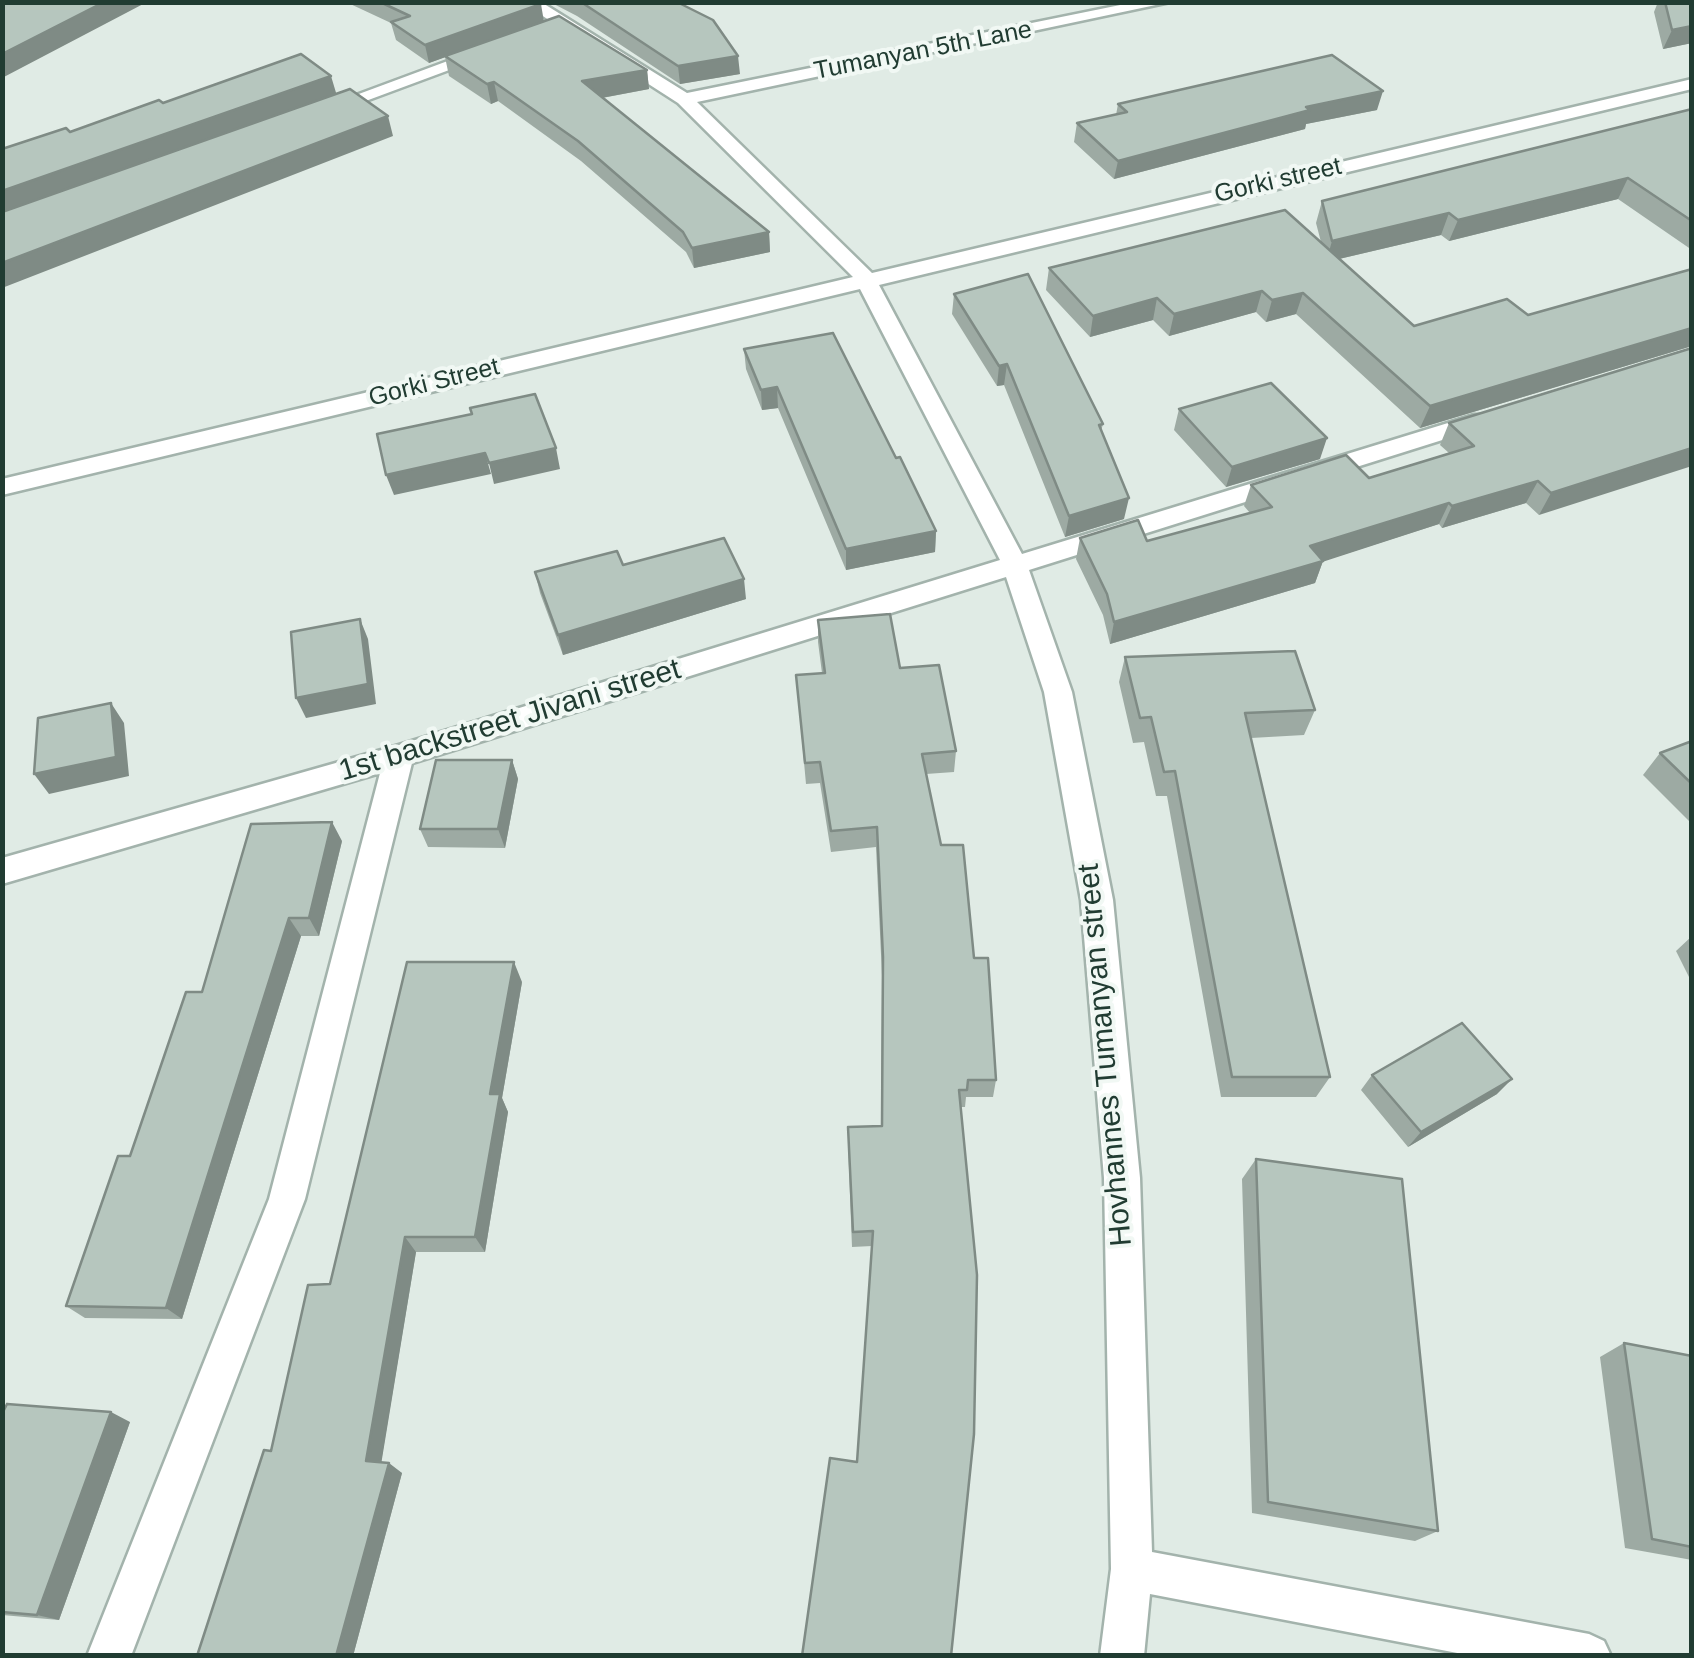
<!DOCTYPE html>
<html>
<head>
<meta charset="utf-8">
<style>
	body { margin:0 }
	#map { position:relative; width:1694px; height:1658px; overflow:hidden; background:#e0ebe5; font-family:Arial,sans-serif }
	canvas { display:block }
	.frame { position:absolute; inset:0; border:5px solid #213c32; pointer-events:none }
</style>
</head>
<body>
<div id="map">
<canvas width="1694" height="1658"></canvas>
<div class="frame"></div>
</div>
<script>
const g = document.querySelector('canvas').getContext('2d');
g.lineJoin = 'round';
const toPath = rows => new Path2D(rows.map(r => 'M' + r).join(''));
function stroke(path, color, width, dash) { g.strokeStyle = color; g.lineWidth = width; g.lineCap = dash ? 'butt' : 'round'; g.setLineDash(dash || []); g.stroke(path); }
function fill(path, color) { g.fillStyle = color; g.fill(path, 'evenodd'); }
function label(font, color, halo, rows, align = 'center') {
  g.font = font + ' Arial,sans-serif'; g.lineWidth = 8; g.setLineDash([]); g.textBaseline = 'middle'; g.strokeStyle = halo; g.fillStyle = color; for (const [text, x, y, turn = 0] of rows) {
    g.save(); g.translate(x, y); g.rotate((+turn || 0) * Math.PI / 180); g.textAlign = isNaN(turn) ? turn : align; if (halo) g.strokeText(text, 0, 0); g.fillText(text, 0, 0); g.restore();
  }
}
const minor = toPath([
	[521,2,541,2,687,93,1135,2,1170,2,697,102,872,273,1692,79,1692,89,879,285,1022,554,1474,415,1490,415,1494,420,1490,425,1029,570,1072,692,1113,900,1140,1178,1152,1552,1589,1634,1604,1641,1611,1656,1473,1656,1150,1594,1144,1656,1100,1656,1111,1569,1104,1178,1081,900,1044,692,1006,577,412,763,305,1199,131,1656,87,1656,269,1199,380,773,2,884,2,858,399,745,1000,560,860,289,2,495,2,479,853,277,678,103,521,2],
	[480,49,495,53,328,115,313,111,480,49]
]);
stroke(minor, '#a3b3ac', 5);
fill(minor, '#fff');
fill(toPath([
	[346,2,538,2,544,22,647,70,649,89,602,98,769,232,770,252,694,268,686,252,581,161,498,101,491,104,449,76,445,57,429,63,396,40,391,23],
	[550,2,677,2,740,74,680,84,577,16],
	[1658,2,1692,2,1692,43,1663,49,1654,12],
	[1118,104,1377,110,1306,124,1305,129,1114,179,1074,142,1077,123,1116,115],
	[1692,109,1692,250,1618,199,1449,241,1441,235,1339,259,1414,326,1528,315,1692,269,1692,346,1420,428,1296,314,1266,322,1256,312,1169,336,1153,320,1090,337,1046,290,1049,268,1321,242,1316,223,1322,201],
	[954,294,1103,424,1101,431,1124,519,1065,537,1004,385,997,386,952,314],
	[1692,348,1539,515,1526,503,1442,528,1439,524,1323,561,1315,583,1110,644,1103,615,1076,559,1080,538,1147,541,1250,513,1244,506,1251,485,1369,478,1449,453,1440,445,1449,423],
	[744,349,896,458,936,531,935,552,846,570,778,408,762,410,746,369],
	[1179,409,1320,459,1226,487,1174,430],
	[623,565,746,599,563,655,540,593,535,572],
	[818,620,900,668,956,751,954,772,926,774,941,845,974,958,996,1080,993,1097,966,1097,965,1107,961,1107,857,1462,872,1246,852,1247,848,1144,881,1126,882,976,876,847,831,852,820,783,806,784,796,675,822,673,818,642],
	[1125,657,1315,710,1304,735,1251,738,1330,1077,1316,1097,1221,1097,1167,796,1156,796,1144,742,1133,743,1119,682],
	[1692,741,1692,824,1643,775,1660,753],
	[512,760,518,779,505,848,428,847,420,829],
	[342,841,319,936,301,936,182,1319,85,1318,66,1306,202,992],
	[1692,936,1692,983,1676,951],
	[522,982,502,1098,508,1112,485,1252,416,1252,381,1462,402,1473,353,1656,197,1656,330,1284],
	[1372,1075,1497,1094,1408,1147,1361,1090],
	[1256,1159,1438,1531,1415,1541,1252,1513,1242,1179],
	[1624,1343,1692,1356,1692,1560,1625,1548,1600,1357],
	[2,1414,130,1422,59,1620,2,1615]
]), '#9daaa3');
fill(toPath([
	[104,2,147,2,2,78,2,54],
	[541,4,544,22,429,63,425,45],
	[1692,26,1692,43,1663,49,1672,30],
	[738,56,740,74,680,84,678,66],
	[647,70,649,89,585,101,582,81],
	[331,76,337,96,2,215,2,191],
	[494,82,498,101,491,104,487,84],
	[1383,91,1377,110,1306,124,1305,129,1114,179,1118,161,1306,107],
	[388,116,393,136,2,288,2,263],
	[1628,178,1618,199,1449,241,1458,220],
	[1449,213,1441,235,1326,262,1332,241],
	[769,232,770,252,694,268,692,248],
	[1262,291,1256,312,1169,336,1174,314],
	[1303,293,1296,314,1266,322,1272,300],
	[1157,298,1153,320,1090,337,1093,316],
	[1692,328,1692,346,1420,428,1430,406],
	[1007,364,1004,385,997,386,999,366],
	[777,387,778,408,762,410,761,390],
	[1327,438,1320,459,1226,487,1232,467],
	[556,448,560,469,494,484,489,463],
	[1692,448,1692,466,1539,515,1551,493],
	[485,453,491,474,394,495,386,475],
	[1538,481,1526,503,1442,528,1452,506],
	[1129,498,1124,519,1065,537,1069,516],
	[1449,503,1439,524,1313,565,1323,561,1315,583,1110,644,1114,622,1310,546],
	[936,531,935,552,846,570,846,549],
	[744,579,746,599,563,655,558,635],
	[360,619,368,639,376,704,306,718,296,698],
	[111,703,124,723,129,776,49,794,34,774],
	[512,760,518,779,505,848,498,829],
	[332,822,342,841,319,936,309,918],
	[289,918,301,936,182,1319,166,1308],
	[514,962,522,982,502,1098,508,1112,485,1252,475,1237,490,1094],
	[1512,1079,1497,1094,1408,1147,1421,1132],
	[405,1237,416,1252,380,1471,366,1461],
	[111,1412,130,1422,59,1620,37,1615],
	[389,1463,402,1473,353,1656,336,1656]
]), '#7f8b85');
const building = toPath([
	[2,2,104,2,2,54,2,2],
	[380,2,538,2,541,4,425,45,391,22,410,16,380,2],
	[581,2,677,2,713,20,738,56,678,66,581,2],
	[1665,2,1692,2,1692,26,1672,30,1665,2],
	[559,16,647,70,582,81,769,232,692,248,683,232,578,141,494,82,487,84,445,56,559,16],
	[301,54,331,76,2,191,2,149,66,128,70,132,159,100,163,103,301,54],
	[1332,55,1383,91,1306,107,1310,110,1118,161,1077,123,1127,112,1118,104,1332,55],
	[350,89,388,116,2,263,2,212,350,89],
	[1692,109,1692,221,1628,178,1458,220,1449,213,1332,241,1322,201,1692,109],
	[1285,210,1414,326,1507,299,1528,315,1692,269,1692,328,1430,406,1303,293,1272,300,1262,291,1174,314,1157,298,1093,316,1049,268,1285,210],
	[1028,274,1103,424,1099,425,1129,498,1069,516,1007,364,999,366,954,294,1028,274],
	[833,333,896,458,900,457,936,531,846,549,777,387,761,390,744,349,833,333],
	[1692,348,1692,448,1551,493,1538,481,1452,506,1449,503,1310,546,1323,561,1114,622,1107,594,1080,538,1138,520,1147,541,1272,507,1251,485,1346,455,1369,478,1474,446,1449,423,1692,348],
	[1271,383,1327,438,1232,467,1179,409,1271,383],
	[535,394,556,448,489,463,485,453,386,475,377,434,472,414,470,408,535,394],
	[724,538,744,579,558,635,535,572,617,551,623,565,724,538],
	[890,614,900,668,939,665,956,751,922,754,941,845,963,845,974,958,988,958,996,1080,968,1080,967,1090,959,1090,977,1275,974,1434,951,1656,802,1656,830,1458,857,1462,873,1231,853,1232,848,1127,882,1126,883,957,877,827,831,831,820,762,805,763,796,675,825,673,818,620,890,614],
	[360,619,368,684,296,698,291,632,360,619],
	[1295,651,1315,710,1245,713,1330,1077,1232,1077,1175,771,1164,772,1151,717,1140,718,1125,657,1295,651],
	[111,703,116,757,34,774,38,718,111,703],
	[1692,741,1692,784,1660,753,1692,741],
	[436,760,512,760,498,829,420,829,436,760],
	[332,822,309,918,289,918,166,1308,66,1306,118,1156,130,1156,186,992,202,992,251,824,332,822],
	[407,962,514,962,490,1094,500,1094,475,1237,405,1237,366,1461,389,1463,336,1656,197,1656,264,1450,271,1451,308,1285,330,1284,407,962],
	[1462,1023,1512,1079,1421,1132,1372,1075,1462,1023],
	[1256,1159,1402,1179,1438,1531,1268,1502,1256,1159],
	[1624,1343,1692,1356,1692,1547,1652,1539,1624,1343],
	[7,1404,111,1412,37,1615,2,1612,2,1414,7,1404]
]);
fill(building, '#b6c6be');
stroke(building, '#7f8b85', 2.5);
label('25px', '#213c32', '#f1f8f4', [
	["Tumanyan 5th Lane",923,51,-11],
	["Gorki street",1278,181,-13],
	["Gorki Street",434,383,-14]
]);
label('30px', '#213c32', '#f1f8f4', [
	["1st backstreet Jivani street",510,721,-17],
	["Hovhannes Tumanyan street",1106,1055,-95]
]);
</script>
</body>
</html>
